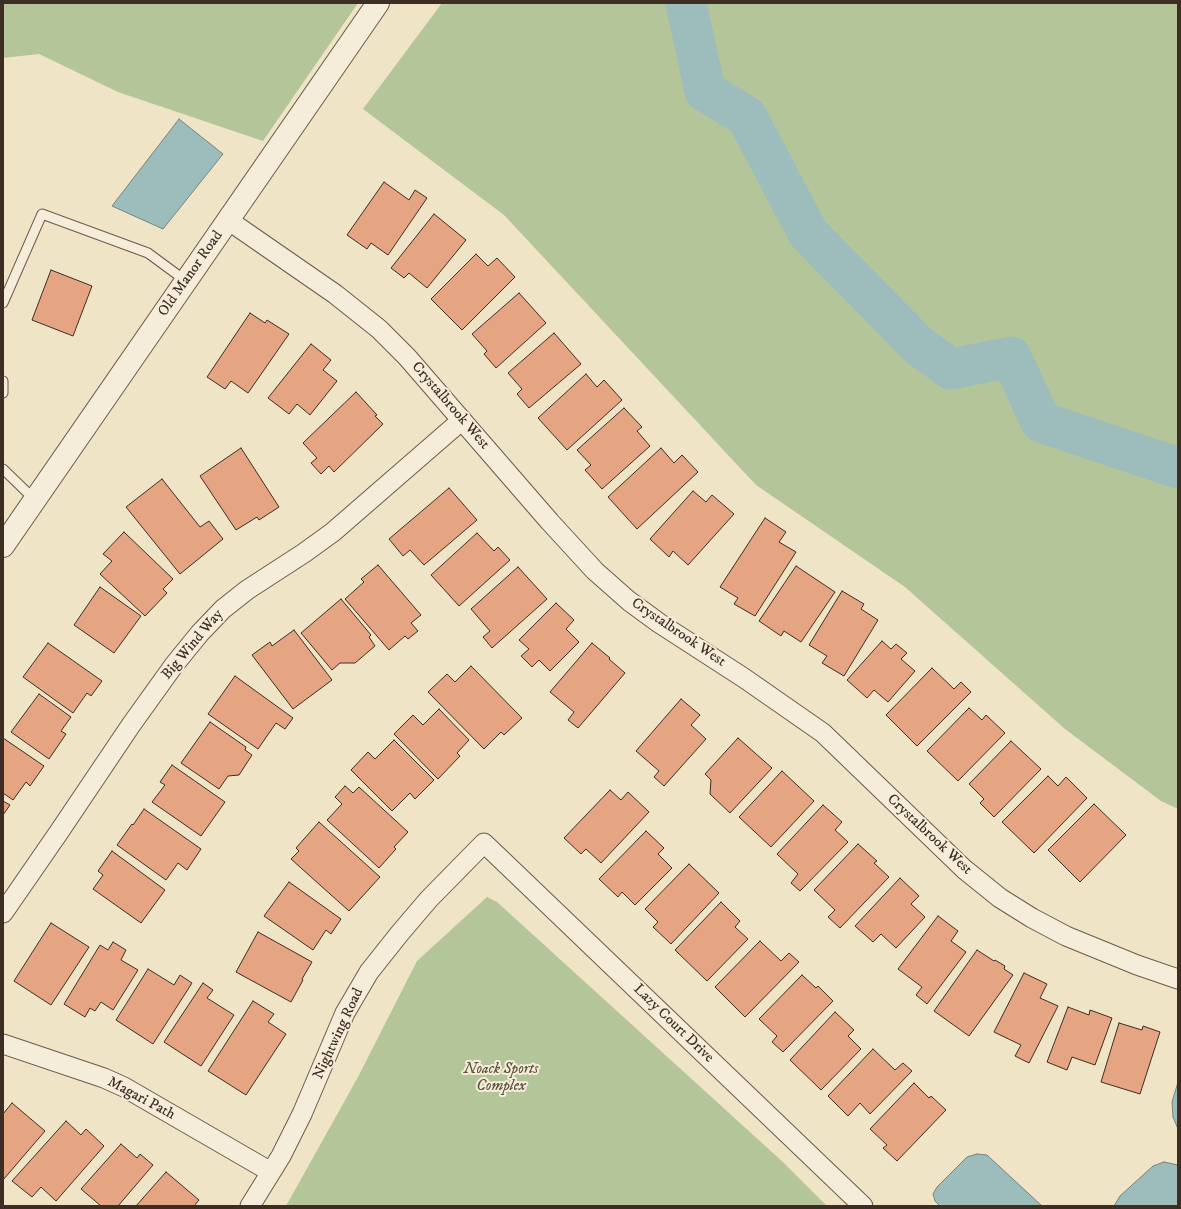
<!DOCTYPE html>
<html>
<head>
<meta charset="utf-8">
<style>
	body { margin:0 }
	#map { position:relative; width:1181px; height:1209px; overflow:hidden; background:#f0e4c6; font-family:"IM FELL DW Pica",serif }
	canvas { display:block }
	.frame { position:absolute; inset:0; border:4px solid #3e2d22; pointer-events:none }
</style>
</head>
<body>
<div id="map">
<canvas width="1181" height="1209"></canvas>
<div class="frame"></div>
</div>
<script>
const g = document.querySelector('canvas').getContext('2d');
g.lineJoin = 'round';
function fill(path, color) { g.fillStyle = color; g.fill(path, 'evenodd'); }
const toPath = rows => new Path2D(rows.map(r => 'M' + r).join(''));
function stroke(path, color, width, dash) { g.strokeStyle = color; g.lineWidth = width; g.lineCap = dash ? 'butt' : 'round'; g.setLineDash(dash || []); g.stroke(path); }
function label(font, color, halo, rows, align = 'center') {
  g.font = font + ' "IM FELL DW Pica",serif'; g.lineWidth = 4; g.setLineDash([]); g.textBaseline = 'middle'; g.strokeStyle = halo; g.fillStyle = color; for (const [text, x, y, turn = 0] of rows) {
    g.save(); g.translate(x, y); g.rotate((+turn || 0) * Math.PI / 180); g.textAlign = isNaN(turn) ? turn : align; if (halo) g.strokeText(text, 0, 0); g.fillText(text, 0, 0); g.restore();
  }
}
fill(toPath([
	[3,3,358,3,263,141,118,92,39,54,3,58],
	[442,3,1178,3,1178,809,1161,801,1065,729,905,587,756,485,504,215,363,109],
	[487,897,497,902,784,1163,827,1206,286,1206,358,1077,417,961]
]), '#b4c599');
const water = toPath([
	[179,119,223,154,163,229,112,206,179,119],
	[1178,1082,1178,1129,1173,1117,1172,1102,1178,1082],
	[977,1154,987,1155,1042,1206,940,1206,935,1201,933,1194,937,1187,967,1157,977,1154],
	[1164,1162,1178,1165,1178,1206,1114,1206,1120,1196,1153,1166,1164,1162]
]);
fill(water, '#9cbdbc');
stroke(water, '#76837e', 1);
stroke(toPath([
	[686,3,705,91,747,117,808,233,919,346,951,369,1011,357,1041,422,1178,468]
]), '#9cbdbc', 41);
const building = toPath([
	[384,182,409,200,415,190,427,198,388,255,371,243,367,249,347,235,384,182],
	[434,214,466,240,427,288,409,273,404,278,391,268,434,214],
	[476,254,488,266,497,258,515,277,462,330,431,299,476,254],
	[51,270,92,286,73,336,32,320,51,270],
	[519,293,546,323,496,368,484,354,487,351,472,334,519,293],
	[250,313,265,323,267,320,289,334,248,393,231,381,225,389,207,377,250,313],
	[554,333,581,364,529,408,517,394,522,389,508,373,554,333],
	[311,344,331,360,323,370,337,381,310,415,297,404,289,414,268,398,311,344],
	[586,374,597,387,604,380,622,400,567,450,538,418,586,374],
	[356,392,377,415,375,416,383,424,334,472,329,466,321,474,311,463,317,458,303,443,356,392],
	[624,408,642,427,637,431,650,446,602,489,585,470,591,465,577,450,624,408],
	[241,448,279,507,259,520,257,517,236,530,200,476,241,448],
	[661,448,674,463,682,455,698,472,637,529,608,497,661,448],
	[162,479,200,527,209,521,223,539,180,574,126,507,162,479],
	[449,488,477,520,424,565,410,550,403,556,389,539,449,488],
	[693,491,706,502,712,495,734,514,688,565,673,551,669,557,650,539,693,491],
	[765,518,786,532,779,542,796,552,755,616,734,604,738,598,720,587,765,518],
	[124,532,173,579,163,589,167,593,145,616,100,574,112,561,103,554,124,532],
	[477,533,494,551,498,547,510,560,459,606,431,575,477,533],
	[378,565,421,615,411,623,418,631,408,639,405,636,389,650,345,599,364,582,361,579,378,565],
	[796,566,835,592,801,642,784,631,781,636,759,621,796,566],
	[518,567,547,599,492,648,483,637,490,631,471,609,518,567],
	[100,587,141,616,114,653,74,625,100,587],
	[842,591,864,604,861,609,878,620,844,676,822,663,827,656,809,645,842,591],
	[341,599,371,635,369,637,375,646,355,663,340,663,332,670,301,633,341,599],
	[556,603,574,620,566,629,579,642,550,671,539,660,532,667,521,656,529,649,519,640,556,603],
	[294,630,332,680,293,709,252,655,270,642,272,646,294,630],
	[882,641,891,649,896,644,907,653,901,659,915,671,888,702,874,690,867,698,847,680,882,641],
	[48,643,102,681,91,696,87,693,73,713,23,677,48,643],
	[592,643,610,658,609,659,625,673,578,728,568,720,574,712,550,692,592,643],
	[471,666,522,718,504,735,501,732,484,749,428,692,447,674,455,682,471,666],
	[932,668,954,689,961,682,971,692,917,746,886,715,932,668],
	[235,676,293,718,285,729,276,723,258,749,208,714,235,676],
	[39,694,71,717,61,731,66,734,49,759,11,732,39,694],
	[681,699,700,715,691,725,706,739,664,786,654,777,659,771,636,751,681,699],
	[969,708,982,720,986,715,1005,733,958,781,927,751,969,708],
	[439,709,469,740,457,753,460,756,438,779,394,734,413,715,423,725,439,709],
	[210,722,246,747,245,750,252,755,239,775,228,776,219,789,181,763,210,722],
	[3,738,44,766,30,786,26,782,13,800,3,793,3,738],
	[738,738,772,768,730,813,710,794,711,780,705,774,738,738],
	[394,740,434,780,415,799,410,793,392,811,351,770,368,752,375,759,394,740],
	[1011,741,1041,769,994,817,980,803,984,799,969,784,1011,741],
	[172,765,225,802,201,836,152,802,165,785,160,782,172,765],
	[782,771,814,801,771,847,739,817,782,771],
	[1048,776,1058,786,1066,777,1087,798,1034,853,1002,822,1048,776],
	[345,786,353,793,359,787,408,832,394,847,396,849,379,868,327,820,342,804,335,797,345,786],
	[610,790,621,800,628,792,649,812,601,863,586,849,581,854,564,838,610,790],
	[3,801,10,805,3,815,3,801],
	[1094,804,1126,835,1080,882,1048,850,1094,804],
	[823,805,842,822,835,830,848,842,800,891,791,883,798,874,777,854,823,805],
	[144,809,201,849,187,870,178,863,166,880,117,845,132,824,133,825,144,809],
	[319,822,380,877,349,911,291,859,299,851,296,848,319,822],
	[646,831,664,848,658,854,672,868,635,905,622,892,618,897,599,879,646,831],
	[858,844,877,861,874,863,889,877,840,928,828,917,835,910,814,890,858,844],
	[112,851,165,890,141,923,93,889,103,875,98,871,112,851],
	[689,864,719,893,671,944,653,927,658,922,645,909,689,864],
	[900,878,919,896,911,904,925,917,896,948,881,934,873,942,855,926,900,878],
	[289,882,341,919,331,934,326,930,313,950,264,916,289,882],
	[721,902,740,921,735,927,748,939,707,981,675,950,721,902],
	[938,916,958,931,951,941,966,952,927,1004,916,995,922,987,898,969,938,916],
	[51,923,89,947,51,1005,14,981,51,923],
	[258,932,312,962,302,979,303,980,291,1002,236,972,258,932],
	[760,941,781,961,789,953,799,962,745,1017,715,987,760,941],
	[113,942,126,950,121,960,138,970,113,1010,101,1002,95,1011,90,1008,85,1017,64,1004,100,945,108,950,113,942],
	[977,950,994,961,995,960,1005,966,1004,969,1013,975,969,1036,934,1011,977,950],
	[148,969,174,985,180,975,192,983,153,1044,116,1020,148,969],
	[1024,973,1047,984,1040,998,1058,1006,1029,1063,1015,1056,1021,1045,994,1032,1024,973],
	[802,975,816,988,818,986,833,1001,783,1052,772,1042,777,1036,759,1019,802,975],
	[203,983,213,990,207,998,234,1015,201,1066,164,1042,203,983],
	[253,1001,274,1014,268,1022,286,1034,246,1095,208,1071,253,1001],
	[1068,1007,1089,1015,1090,1010,1112,1018,1095,1065,1072,1057,1067,1070,1047,1062,1068,1007],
	[835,1012,854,1030,848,1036,861,1049,821,1090,790,1060,835,1012],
	[1119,1023,1142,1030,1143,1026,1160,1032,1140,1094,1101,1082,1119,1023],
	[873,1049,895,1070,903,1063,912,1071,870,1114,860,1103,848,1116,828,1096,873,1049],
	[914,1083,929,1098,931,1096,946,1110,897,1161,883,1148,887,1145,870,1129,914,1083],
	[12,1103,45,1131,3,1180,3,1114,12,1103],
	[66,1121,81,1135,86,1129,104,1146,56,1201,41,1187,32,1197,12,1181,66,1121],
	[121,1144,137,1158,140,1154,153,1165,118,1206,101,1206,81,1189,121,1144],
	[166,1172,199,1200,194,1206,136,1206,166,1172]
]);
fill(building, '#e6a582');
stroke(building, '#3e2d22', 1);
const service = toPath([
	[3,303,42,214,148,253,186,281],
	[3,381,3,393],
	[3,469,35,500]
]);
const minor = toPath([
	[228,220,335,294,379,329,407,357,550,522,595,571,629,601,659,623,744,678,823,733,964,869,1000,898,1032,918,1066,936,1137,965,1178,979],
	[3,913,59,832,131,725,174,665,200,633,223,609,247,590,304,553,333,532,462,420],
	[3,1044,104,1078,124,1087,271,1172],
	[250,1206,281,1156,302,1114,345,1013,369,972,400,933,429,899,484,843,863,1206]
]);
const tertiary = toPath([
	[3,546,378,3]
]);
stroke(service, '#6a5b4b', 11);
stroke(minor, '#6a5b4b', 21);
stroke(tertiary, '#6a5b4b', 24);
stroke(service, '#f5edda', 9);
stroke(minor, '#f5edda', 19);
stroke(tertiary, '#f5edda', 22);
label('15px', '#3e2d22', '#f5edda', [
	["Old Manor Road",191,274,-55],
	["Crystalbrook West",450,406,49],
	["Crystalbrook West",678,633,34],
	["Big Wind Way",193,645,-50],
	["Crystalbrook West",929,835,43],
	["Lazy Court Drive",673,1024,44],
	["Nightwing Road",339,1034,-65],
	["Magari Path",141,1099,28]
]);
label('italic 15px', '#5c5340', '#f5edda', [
	["Noack Sports",501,1070],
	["Complex",501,1087]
]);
</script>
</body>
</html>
